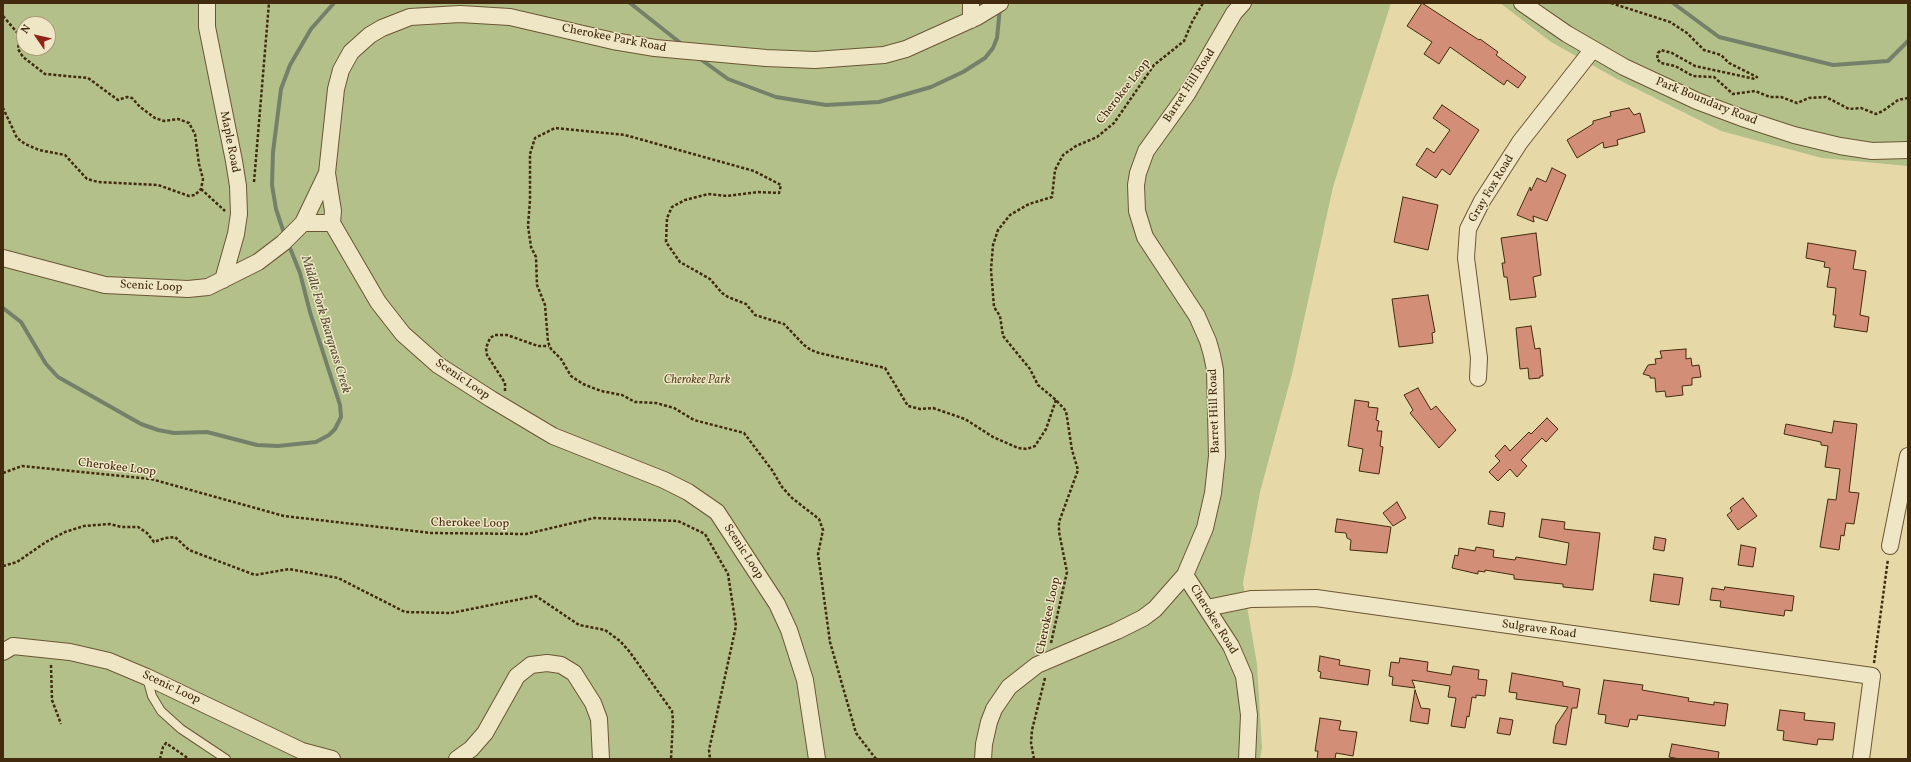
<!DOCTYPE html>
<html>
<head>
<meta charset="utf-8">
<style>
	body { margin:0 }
	#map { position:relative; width:1911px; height:762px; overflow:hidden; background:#e7d9a7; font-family:Vollkorn,serif }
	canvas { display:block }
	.frame { position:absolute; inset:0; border:4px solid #422a0e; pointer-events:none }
	.north { position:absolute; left:16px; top:16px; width:40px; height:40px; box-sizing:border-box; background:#efe6c6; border:1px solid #aa9b7c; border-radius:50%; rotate:304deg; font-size:11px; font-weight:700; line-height:16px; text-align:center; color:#422a0e }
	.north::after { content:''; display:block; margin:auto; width:14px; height:18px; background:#8f2418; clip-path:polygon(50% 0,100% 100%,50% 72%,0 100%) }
</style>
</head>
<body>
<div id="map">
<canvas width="1911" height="762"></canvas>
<div class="frame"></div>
<div class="north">N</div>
</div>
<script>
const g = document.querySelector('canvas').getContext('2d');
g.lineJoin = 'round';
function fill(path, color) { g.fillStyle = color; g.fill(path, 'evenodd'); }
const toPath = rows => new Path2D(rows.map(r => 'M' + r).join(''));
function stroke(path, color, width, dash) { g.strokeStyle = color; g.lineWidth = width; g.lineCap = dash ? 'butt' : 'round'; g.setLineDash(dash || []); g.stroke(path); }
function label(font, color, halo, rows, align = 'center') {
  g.font = font + ' Vollkorn,serif'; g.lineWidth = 3; g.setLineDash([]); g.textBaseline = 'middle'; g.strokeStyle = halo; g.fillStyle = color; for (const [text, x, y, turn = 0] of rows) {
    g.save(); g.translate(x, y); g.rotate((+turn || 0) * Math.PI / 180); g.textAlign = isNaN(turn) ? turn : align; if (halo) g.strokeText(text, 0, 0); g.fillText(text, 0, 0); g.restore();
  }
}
fill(toPath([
	[3,3,1391,3,1333,187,1292,374,1260,492,1243,583,1257,664,1262,748,1260,759,3,759],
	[24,24,48,24,48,48,24,48],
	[1500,3,1908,3,1908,166,1822,158,1721,131,1617,79,1551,42]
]), '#b3c089');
stroke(toPath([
	[630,3,683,45],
	[1673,3,1719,37,1833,65,1888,61,1908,41],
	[699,58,728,79,776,97,826,105,879,102,931,87,963,72,985,58,993,48,997,38,1000,7],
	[285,236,276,209,272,185,273,152,281,89,290,65,311,29,334,3],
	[3,308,21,322,46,364,58,377,141,424,158,430,174,433,207,432,257,445,278,446,316,442,329,435,335,429,341,417,340,405,310,312,300,273,288,243]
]), '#75806a', 4);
const building = toPath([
	[1422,3,1479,40,1480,39,1498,52,1496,55,1526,77,1518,88,1507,80,1504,85,1450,47,1439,64,1424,54,1432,42,1407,26,1422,3],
	[1442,105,1479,130,1450,175,1442,169,1436,178,1416,165,1427,148,1434,153,1450,130,1433,118,1442,105],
	[1629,108,1634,115,1640,113,1645,132,1617,140,1618,145,1604,148,1603,142,1577,158,1567,140,1593,124,1593,121,1611,116,1610,112,1629,108],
	[1552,168,1566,175,1547,221,1533,216,1534,222,1517,215,1530,187,1531,191,1537,178,1546,182,1552,168],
	[1403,197,1438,205,1428,250,1394,242,1403,197],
	[1536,233,1541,275,1533,277,1536,297,1510,300,1507,277,1504,277,1502,263,1505,263,1501,238,1536,233],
	[1808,243,1856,251,1853,269,1866,271,1860,315,1869,317,1867,332,1834,327,1836,315,1833,315,1836,288,1827,287,1830,268,1824,267,1825,262,1806,258,1808,243],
	[1428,295,1435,332,1432,333,1433,343,1399,347,1392,299,1428,295],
	[1531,326,1535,349,1540,348,1543,376,1540,376,1540,378,1529,379,1528,368,1520,369,1516,328,1531,326],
	[1686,349,1686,359,1691,358,1692,366,1699,365,1701,377,1692,378,1692,385,1682,386,1683,395,1666,397,1665,391,1656,392,1655,378,1650,378,1650,376,1643,374,1648,365,1656,364,1655,359,1662,358,1660,351,1686,349],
	[1418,388,1431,410,1436,406,1456,430,1439,448,1410,413,1413,410,1404,395,1418,388],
	[1355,400,1369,402,1368,407,1378,408,1376,420,1379,421,1377,431,1382,431,1380,446,1383,447,1379,474,1359,471,1363,449,1348,446,1355,400],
	[1547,418,1558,429,1546,442,1542,438,1521,460,1527,466,1517,477,1510,469,1498,481,1489,472,1500,461,1495,456,1505,445,1510,451,1529,432,1531,434,1547,418],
	[1834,421,1857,424,1849,492,1859,493,1854,524,1846,523,1844,536,1841,535,1839,550,1820,547,1828,499,1836,500,1840,469,1825,467,1828,446,1821,445,1821,442,1784,434,1786,424,1832,433,1834,421],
	[1743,498,1757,516,1738,530,1727,515,1732,511,1730,508,1743,498],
	[1397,502,1406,518,1393,526,1383,513,1397,502],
	[1490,511,1505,513,1503,527,1488,524,1490,511],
	[1337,519,1391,527,1387,553,1350,550,1351,540,1347,538,1346,533,1335,532,1337,519],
	[1542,519,1565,522,1564,529,1600,533,1593,590,1563,587,1563,584,1514,579,1514,575,1485,570,1485,572,1478,571,1478,574,1452,568,1455,555,1458,556,1459,548,1475,551,1476,547,1494,550,1493,557,1515,560,1516,557,1566,565,1569,543,1539,537,1542,519],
	[1655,537,1666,539,1664,551,1653,549,1655,537],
	[1741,545,1756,548,1753,567,1738,565,1741,545],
	[1654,574,1683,578,1679,605,1650,601,1654,574],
	[1725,587,1794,596,1792,611,1785,610,1784,616,1720,607,1721,601,1710,600,1712,588,1724,590,1725,587],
	[1320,656,1340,660,1339,665,1370,670,1368,685,1320,678,1321,672,1318,671,1320,656],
	[1400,658,1428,662,1427,671,1451,675,1453,666,1479,670,1478,679,1487,680,1485,696,1476,695,1476,698,1472,697,1469,717,1467,716,1465,728,1451,726,1456,698,1448,697,1450,686,1412,680,1415,688,1392,685,1393,677,1389,676,1391,662,1399,663,1400,658],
	[1512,673,1563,682,1563,686,1580,689,1577,708,1572,708,1566,745,1553,743,1556,725,1568,707,1516,699,1517,693,1509,692,1512,673],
	[1604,680,1643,685,1642,690,1689,698,1688,701,1714,705,1714,702,1728,704,1725,726,1638,715,1637,720,1630,719,1628,727,1605,723,1606,715,1598,714,1604,680],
	[1415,690,1421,708,1430,709,1428,724,1410,721,1415,690],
	[1780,710,1805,713,1804,720,1835,723,1833,740,1818,739,1817,745,1783,740,1784,731,1777,730,1780,710],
	[1320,718,1341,721,1339,730,1357,732,1353,756,1336,753,1335,759,1317,759,1318,751,1315,751,1320,718],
	[1500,718,1513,720,1510,735,1497,733,1500,718],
	[1672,744,1719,752,1718,759,1680,759,1669,757,1672,744]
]);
fill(building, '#d38e78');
stroke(building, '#422a0e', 1);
const service = toPath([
	[147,678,152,696,161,711,181,729,226,759]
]);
const minor = toPath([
	[207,3,207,27,234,161,238,186,239,214,236,234,223,280],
	[971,3,971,20],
	[1522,3,1567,34,1624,67,1697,101,1745,119,1794,135,1840,146,1872,151,1908,150],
	[303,223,332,223,378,302,403,334,438,365,491,399,553,436,664,480,688,492,717,512,777,604,789,630,805,680,817,759],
	[332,223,333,211,327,173,336,89,341,70,351,52,370,35,382,28,410,17,460,14,510,17,613,41,655,48,766,58,815,60,884,55,906,49,977,17,1000,3],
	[3,258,105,285,188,289,208,287,258,262,283,243,303,223,327,173],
	[1478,378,1479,358,1466,258,1468,229,1482,201,1520,142,1593,49],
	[1890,546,1908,456],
	[1185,575,1231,646,1244,676,1249,715,1247,759],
	[1207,608,1251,599,1316,598,1872,676,1861,759],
	[3,652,13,646,70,652,109,661,147,677,302,751,332,759],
	[457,759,471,749,485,733,517,676,531,665,547,663,561,665,574,673,593,703,599,719,601,759],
	[983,759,984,744,989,722,994,709,1009,687,1037,665,1117,631,1143,618,1155,609,1185,575,1205,528,1213,493,1217,456,1215,370,1212,355,1208,341,1197,316,1145,237,1137,211,1136,185,1138,173,1146,151,1187,94,1234,13,1243,3]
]);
stroke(service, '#6b5634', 10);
stroke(minor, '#6b5634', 18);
stroke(toPath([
	[1611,3,1670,22,1687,33,1704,50,1721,55,1729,63,1757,77,1755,79,1695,66,1672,53,1661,50,1658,53,1657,59,1661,63,1675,66,1693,76,1714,77,1733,94,1755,91,1770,97,1781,97,1797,103,1809,98,1826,97,1849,109,1861,108,1876,114,1883,111,1898,100,1908,98],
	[3,16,20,36,18,49,23,57,45,74,88,78,118,100,127,97,132,98,140,107,155,118,164,121,178,119,189,123,195,134,199,164,203,179,201,189,195,195,189,196,158,185,98,182,87,179,65,155,39,150,25,144,17,138,3,108],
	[254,182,269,3],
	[201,189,225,211],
	[505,391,505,383,487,355,486,348,490,338,495,335,507,335,538,346,549,346],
	[3,473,22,466,151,479,284,516,431,533,526,534,594,518,678,521,705,534,728,574,736,626,709,750,710,759],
	[3,566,17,562,46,542,65,532,84,526,110,524,121,527,138,527,147,533,154,542,165,538,175,537,189,550,255,575,289,569,338,578,405,612,451,613,536,596,579,625,605,630,620,641,629,651,672,711,673,720,671,759],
	[1051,643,1067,572,1059,532,1059,522,1078,470,1072,450,1066,411,1056,400,1038,385,1030,369,1003,336,1000,316,994,307,991,270,993,245,998,230,1010,215,1029,204,1052,197,1055,170,1063,155,1076,146,1097,137,1114,123,1154,65,1184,41,1192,22,1203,3],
	[1874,663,1888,559],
	[51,665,52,700,61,724],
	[160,759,163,747,166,743,189,759],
	[876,759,856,733,830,642,818,554,823,530,819,519,792,498,782,487,772,470,744,433,694,420,674,408,656,403,635,402,622,395,601,391,583,384,571,376,561,359,551,349,548,342,545,305,537,285,536,257,531,247,528,226,530,200,530,154,535,138,555,128,625,135,754,171,781,185,779,193,758,192,727,196,708,194,685,200,672,207,667,218,666,242,680,262,710,279,722,293,728,297,746,304,755,315,784,324,804,345,811,350,819,353,885,368,908,406,920,409,933,408,965,419,993,437,1018,448,1027,449,1035,446,1046,429,1056,400],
	[1034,759,1031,743,1032,730,1045,678]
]), '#422a0e', 2.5, [3, 2]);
stroke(service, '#efe6c6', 8);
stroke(minor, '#efe6c6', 16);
label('12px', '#422a0e', '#efe6c6', [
	["Cherokee Park Road",614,39,11],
	["Barret Hill Road",1190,86,-57],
	["Cherokee Loop",1124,92,-52],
	["Park Boundary Road",1706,102,22],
	["Maple Road",229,142,79],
	["Gray Fox Road",1492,189,-59],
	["Scenic Loop",151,287,3],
	["Scenic Loop",462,380,34],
	["Barret Hill Road",1215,411,-92],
	["Cherokee Loop",117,468,7],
	["Cherokee Loop",470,524,1],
	["Scenic Loop",743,552,57],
	["Cherokee Loop",1049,616,-78],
	["Cherokee Road",1213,620,58],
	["Sulgrave Road",1539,630,8],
	["Scenic Loop",171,688,25]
]);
label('italic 12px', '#594827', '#efe6c6', [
	["Cherokee Park",697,381]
]);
label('italic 13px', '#574e34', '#efe6c6', [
	["Middle Fork Beargrass Creek",325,325,73]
]);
</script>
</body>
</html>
